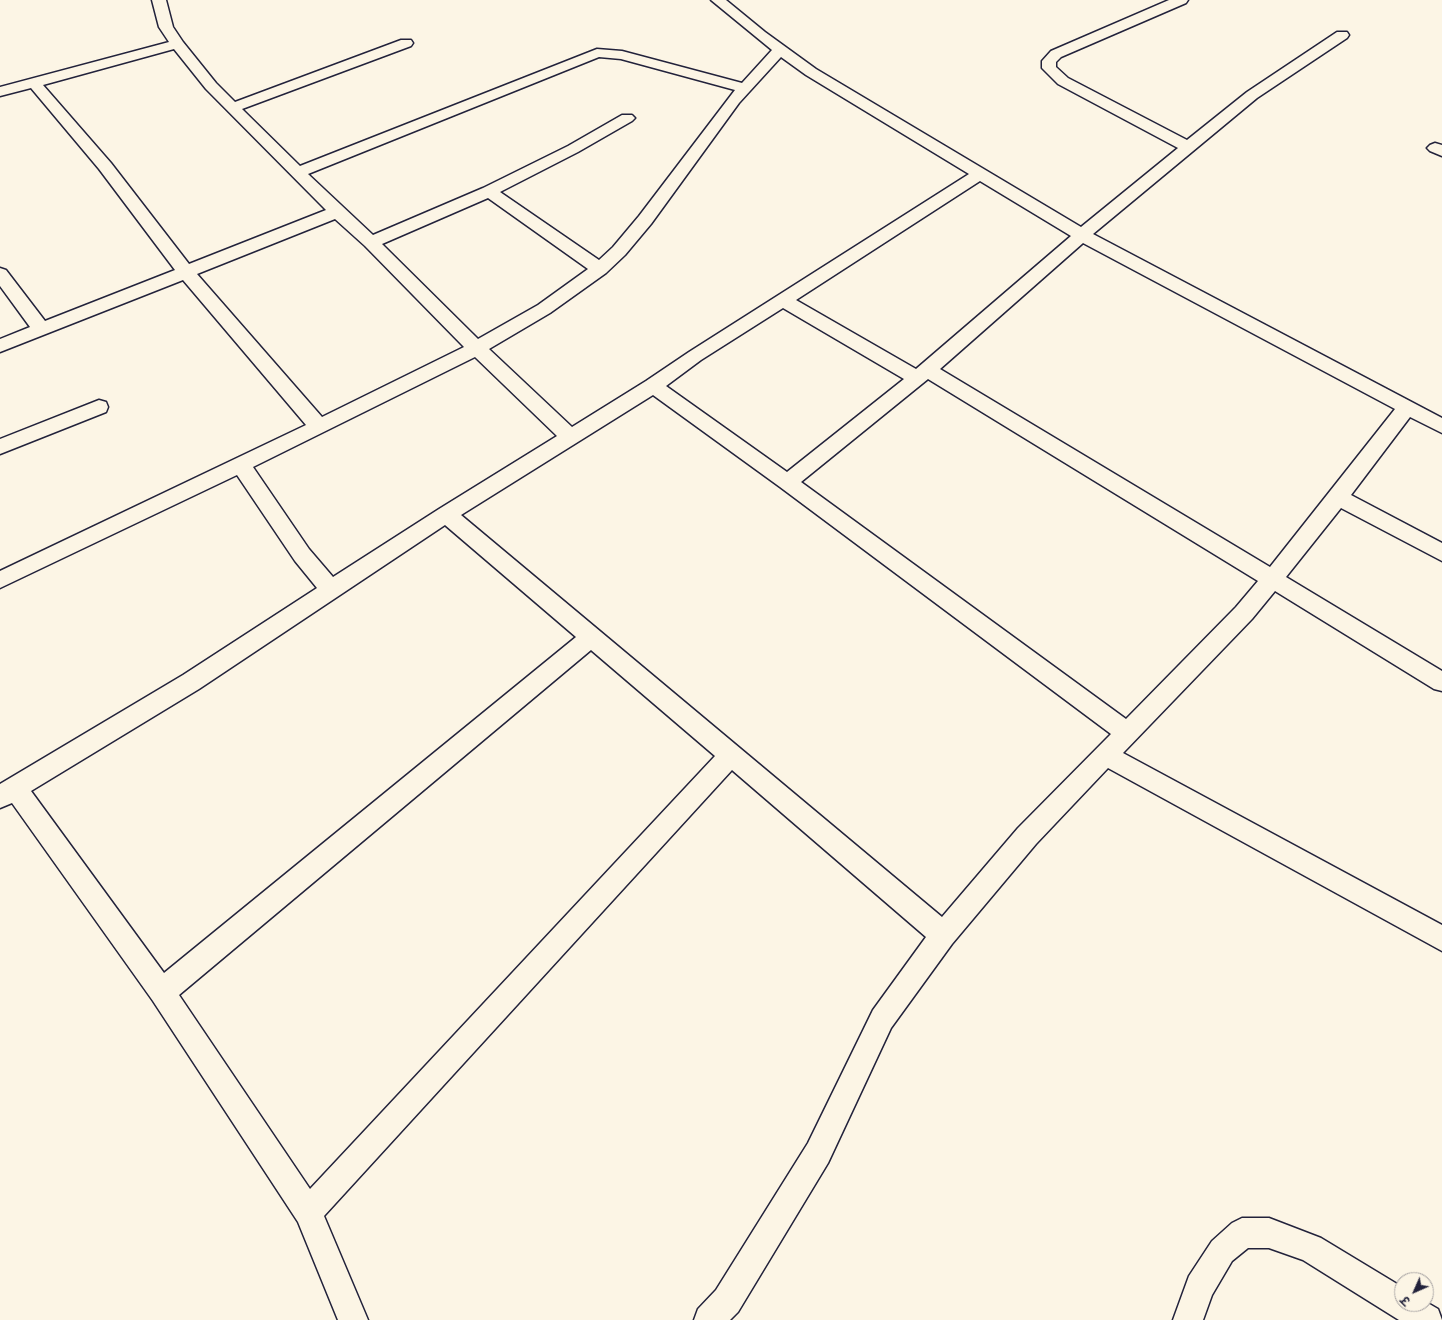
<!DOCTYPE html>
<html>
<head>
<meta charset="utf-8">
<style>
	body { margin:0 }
	#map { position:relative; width:1442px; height:1320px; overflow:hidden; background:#fcf5e5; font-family:"Indie Flower","Playpen Sans Deva",sans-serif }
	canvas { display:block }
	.north { position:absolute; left:1394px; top:1272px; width:40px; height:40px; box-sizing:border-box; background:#fcf5e5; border:1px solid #a5a1a1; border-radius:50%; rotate:225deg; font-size:11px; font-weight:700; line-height:16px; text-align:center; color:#22223b }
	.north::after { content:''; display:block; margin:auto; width:14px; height:18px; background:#22223b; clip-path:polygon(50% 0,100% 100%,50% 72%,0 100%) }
</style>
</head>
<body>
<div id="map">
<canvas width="1442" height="1320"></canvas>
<div class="north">उ</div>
</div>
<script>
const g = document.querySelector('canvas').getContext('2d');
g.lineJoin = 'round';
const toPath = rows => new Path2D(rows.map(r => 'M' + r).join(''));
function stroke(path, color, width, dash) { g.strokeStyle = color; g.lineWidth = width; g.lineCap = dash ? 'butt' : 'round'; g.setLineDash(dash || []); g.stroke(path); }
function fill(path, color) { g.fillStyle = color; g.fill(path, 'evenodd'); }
const minor = toPath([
	[152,0,166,0,173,27,183,42,216,83,235,102,401,40,411,40,413,43,411,46,242,109,300,166,597,49,622,51,742,83,772,50,711,0,726,0,765,32,816,69,1081,227,1178,148,1058,84,1042,68,1042,61,1051,51,1169,0,1188,0,1186,3,1061,57,1056,62,1056,67,1068,78,1187,140,1247,92,1337,32,1347,32,1349,35,1347,38,1257,98,1093,234,1442,418,1442,433,1410,417,1351,495,1442,543,1442,561,1341,508,1286,577,1442,671,1442,691,1434,689,1275,591,1252,619,1123,753,1442,925,1442,951,1108,768,1036,844,952,944,891,1028,828,1163,738,1312,730,1320,694,1320,698,1309,716,1290,808,1143,873,1010,926,937,732,770,324,1216,368,1320,338,1320,298,1222,153,1001,12,803,0,808,0,784,183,675,317,588,295,561,237,475,0,588,0,571,306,425,183,280,0,352,0,339,30,327,0,286,0,268,6,270,45,321,175,270,99,169,31,88,0,96,0,87,169,42,159,27,152,0],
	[174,49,206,89,326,210,189,264,111,163,43,85,174,49],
	[599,57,621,59,735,90,639,216,613,247,599,260,500,192,578,152,632,121,635,118,632,115,622,115,568,146,483,188,373,235,308,174,599,57],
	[781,57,806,75,969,174,689,352,646,381,572,427,489,349,550,313,606,273,625,255,651,224,739,103,781,57],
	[980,181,1071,236,916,369,796,300,980,181],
	[488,198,588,269,538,305,478,339,382,244,488,198],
	[335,219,365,246,464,347,322,417,197,274,335,219],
	[1083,243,1395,409,1270,567,940,369,1083,243],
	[783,308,904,379,787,472,666,386,701,360,783,308],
	[475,357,557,436,439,509,333,577,309,549,253,467,475,357],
	[928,379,1258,581,1236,607,1126,719,801,482,928,379],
	[653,395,780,487,1111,734,1018,828,942,917,461,515,653,395],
	[445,525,576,637,164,973,31,791,199,689,445,525],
	[591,650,715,756,310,1189,179,995,591,650],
	[1435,143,1442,145,1442,156,1430,151,1427,148,1430,145,1435,143],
	[99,400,106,402,108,407,106,412,0,454,0,439,99,400],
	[1242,1218,1269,1218,1321,1238,1402,1287,1402,1304,1426,1304,1426,1302,1438,1309,1442,1320,1399,1320,1303,1260,1269,1248,1248,1248,1232,1261,1212,1295,1203,1320,1173,1320,1189,1276,1212,1241,1232,1223,1242,1218]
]);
stroke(minor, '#22223b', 3);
fill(minor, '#fcf5e5');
</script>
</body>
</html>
